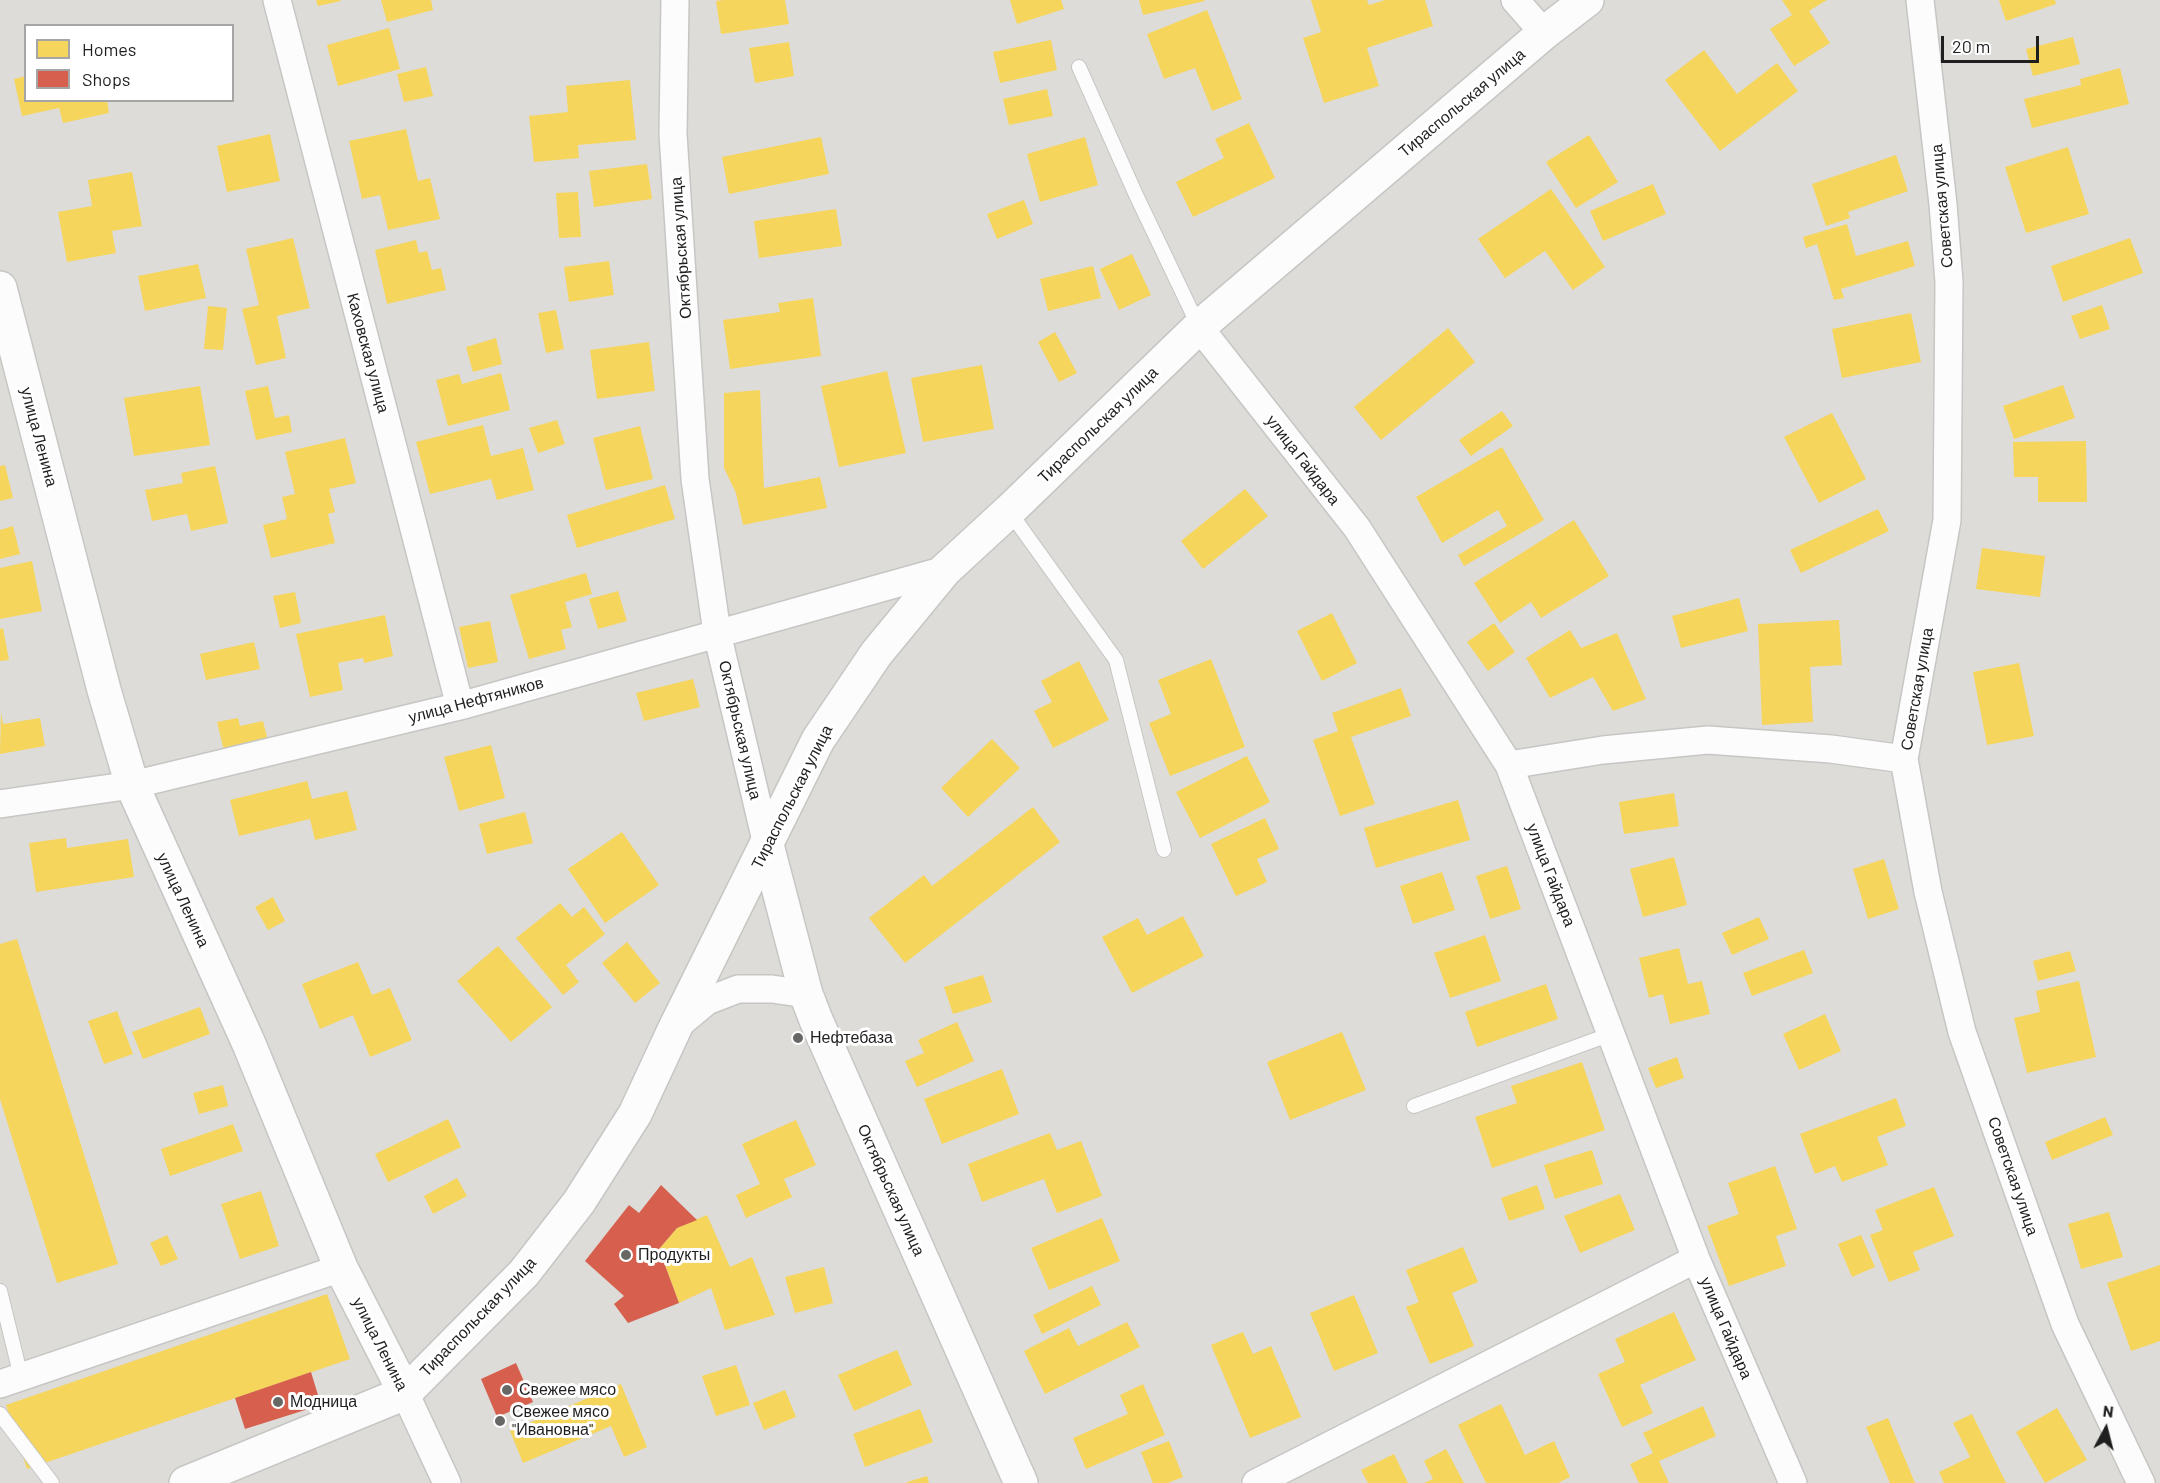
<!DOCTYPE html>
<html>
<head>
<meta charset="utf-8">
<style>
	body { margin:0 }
	#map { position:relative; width:2160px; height:1483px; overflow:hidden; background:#eeede8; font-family:Barlow,sans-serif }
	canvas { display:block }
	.legend { position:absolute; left:24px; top:24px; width:210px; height:78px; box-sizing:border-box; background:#fff; border:2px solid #a5a5a5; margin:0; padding:8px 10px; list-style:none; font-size:18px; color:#1f1f1f }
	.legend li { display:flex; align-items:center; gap:12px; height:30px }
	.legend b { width:30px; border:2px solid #a5a5a5 }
	.north { position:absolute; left:2076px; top:1399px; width:60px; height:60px; -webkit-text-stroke:4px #fff; paint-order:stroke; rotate:7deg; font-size:16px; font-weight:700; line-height:24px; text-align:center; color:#1f1f1f }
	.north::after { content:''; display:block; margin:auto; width:21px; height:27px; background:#1f1f1f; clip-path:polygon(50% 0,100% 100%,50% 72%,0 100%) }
	.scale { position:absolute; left:1941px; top:36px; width:98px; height:27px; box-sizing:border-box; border:3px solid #1f1f1f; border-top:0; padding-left:8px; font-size:18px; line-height:21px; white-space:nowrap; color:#1f1f1f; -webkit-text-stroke:4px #fff; paint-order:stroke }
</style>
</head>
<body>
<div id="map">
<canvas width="2160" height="1483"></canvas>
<ul class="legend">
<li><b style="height:16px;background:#f6d55c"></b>Homes</li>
<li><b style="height:16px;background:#d6604d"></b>Shops</li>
</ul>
<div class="north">N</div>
<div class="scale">20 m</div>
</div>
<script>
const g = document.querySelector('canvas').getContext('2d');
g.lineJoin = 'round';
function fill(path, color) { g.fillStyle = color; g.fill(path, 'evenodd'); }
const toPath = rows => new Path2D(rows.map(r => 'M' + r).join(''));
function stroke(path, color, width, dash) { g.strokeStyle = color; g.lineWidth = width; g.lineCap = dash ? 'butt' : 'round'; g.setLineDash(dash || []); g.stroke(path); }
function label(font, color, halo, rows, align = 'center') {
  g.font = font + ' Barlow,sans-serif'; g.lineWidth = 6; g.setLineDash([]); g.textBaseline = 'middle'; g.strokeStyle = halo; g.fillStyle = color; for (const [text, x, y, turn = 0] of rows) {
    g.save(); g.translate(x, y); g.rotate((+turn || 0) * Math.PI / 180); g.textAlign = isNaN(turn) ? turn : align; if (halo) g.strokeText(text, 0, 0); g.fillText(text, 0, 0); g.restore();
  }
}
fill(toPath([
	[0,0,2160,0,2160,1483,0,1483],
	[26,26,232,26,232,100,26,100]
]), '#dddcd9');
fill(toPath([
	[316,0,340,0,341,1,318,6],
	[381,0,431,0,433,10,387,22],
	[723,0,785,0,789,24,721,34,716,1],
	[1010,0,1061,0,1064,9,1017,24],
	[1139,0,1204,0,1205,1,1143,15],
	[1311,0,1367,0,1369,5,1385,0,1425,0,1433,26,1367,48,1379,86,1324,103,1303,38,1321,32],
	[1782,0,1827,0,1809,11,1830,43,1794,66,1770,29,1792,15],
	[1999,0,2055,0,2056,4,2006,21],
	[1207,10,1242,99,1212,111,1195,68,1164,79,1147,34],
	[389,28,400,69,338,86,327,45],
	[2073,37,2080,64,2033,76,2026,49],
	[1051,40,1057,70,1000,83,993,52],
	[789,42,794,76,755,83,749,48],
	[1704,50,1737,94,1777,63,1798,91,1720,151,1665,80],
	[426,67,433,96,404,102,397,74],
	[2120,68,2129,104,2032,128,2024,99,2081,85,2080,79],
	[26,76,26,100,107,100,109,113,63,123,59,108,22,116,14,79],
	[630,80,636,140,578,145,579,158,534,162,529,116,568,112,566,86],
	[1047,89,1053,116,1009,125,1003,99],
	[1249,123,1275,178,1193,217,1176,182,1224,158,1215,139],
	[406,129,418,181,430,178,440,219,388,230,380,195,362,199,349,141],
	[270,134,280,181,227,192,217,146],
	[1589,135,1618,182,1576,208,1546,162],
	[821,137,829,174,729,194,722,157],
	[1085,137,1098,185,1040,202,1027,154],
	[2068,147,2089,214,2026,233,2005,167],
	[1896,155,1908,191,1848,212,1850,218,1826,226,1812,184],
	[647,164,652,199,594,207,589,171],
	[132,172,142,226,112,231,116,253,67,262,58,212,92,206,88,180],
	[1653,184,1666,214,1603,241,1590,211],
	[1551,189,1605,267,1573,290,1545,251,1505,278,1478,239],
	[578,192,581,237,559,238,556,193],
	[1024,200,1033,224,997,239,987,214],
	[836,209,842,246,759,258,754,221],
	[1847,224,1856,256,1908,241,1915,266,1841,289,1844,298,1834,300,1817,244,1806,248,1803,237],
	[293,238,310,308,277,316,286,358,256,365,242,309,259,305,246,249],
	[2130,238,2143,273,2063,302,2051,266],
	[416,240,419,253,427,251,432,270,441,268,446,290,387,304,375,250],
	[1132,254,1151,295,1119,310,1100,269],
	[609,261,614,295,569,302,564,267],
	[198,264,206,298,145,311,138,276],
	[1093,266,1101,298,1048,311,1040,279],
	[813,298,821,356,730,369,723,320,780,312,778,303],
	[2102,305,2110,329,2080,339,2071,316],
	[208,306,227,308,223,350,204,349],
	[556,310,564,349,546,353,538,313],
	[1911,313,1921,362,1842,378,1832,329],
	[1448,328,1475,362,1381,440,1354,407],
	[1055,332,1077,373,1059,382,1038,342],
	[496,338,502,364,473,372,466,347],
	[649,342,655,391,597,399,590,350],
	[982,365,994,429,923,442,911,378],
	[887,371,906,453,839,467,821,386],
	[501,373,510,410,448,426,436,380,459,374,462,384],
	[2063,385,2075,418,2014,439,2003,406],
	[200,386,210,445,134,456,124,398],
	[268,386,275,418,289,415,292,432,256,440,245,391],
	[760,390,764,488,820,477,827,508,743,525,736,493,724,468,724,393],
	[1502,411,1513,426,1471,456,1459,440],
	[1832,413,1866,479,1819,503,1784,437],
	[557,420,565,444,538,453,529,428],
	[483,425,491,456,523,448,534,490,497,500,491,479,430,494,416,442],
	[640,426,653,479,606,490,593,438],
	[345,438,356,483,329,489,335,512,328,514,335,543,271,558,263,525,287,519,282,497,295,494,285,452],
	[2086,441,2087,502,2038,502,2038,477,2014,477,2013,442],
	[1502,447,1544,520,1464,566,1458,555,1507,526,1498,510,1442,543,1416,497],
	[5,465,13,498,0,501,0,466],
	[215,466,228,523,191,531,187,514,152,521,145,490,183,483,181,473],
	[665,485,675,519,577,548,567,515],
	[1245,489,1268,516,1203,569,1181,541],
	[1878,509,1889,531,1801,573,1790,550],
	[1574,520,1609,576,1541,618,1531,602,1500,623,1474,583],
	[13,526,20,554,0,559,0,530],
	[1982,548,2045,556,2040,597,1976,589],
	[32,561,42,611,0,619,0,568],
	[586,573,592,594,565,602,572,627,561,630,566,649,529,659,510,595],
	[618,591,627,621,598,629,589,599],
	[295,592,301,623,280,628,273,596],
	[1739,598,1748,631,1681,648,1672,616],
	[1332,613,1357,663,1322,681,1297,631],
	[385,615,393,656,364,663,363,658,338,663,343,690,310,697,296,634],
	[1839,620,1842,665,1810,667,1813,722,1762,725,1758,624],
	[490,621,498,662,468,668,459,627],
	[1494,623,1515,652,1488,671,1467,642],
	[3,628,9,660,0,661,0,629],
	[1570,630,1581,648,1617,633,1646,699,1613,711,1593,677,1550,698,1526,658],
	[254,642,260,669,206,680,200,654],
	[1211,659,1245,747,1170,776,1149,723,1171,714,1158,680],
	[1079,661,1109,720,1053,748,1034,711,1052,702,1041,681],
	[2019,663,2034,736,1987,745,1973,672],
	[693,679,700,707,644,721,636,693],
	[1401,688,1411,716,1351,737,1375,804,1340,816,1313,740,1338,731,1332,713],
	[1,712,3,724,40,718,45,746,0,754],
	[238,718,240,726,263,721,268,741,224,751,217,722],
	[992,739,1020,768,968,817,941,788],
	[491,745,505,798,459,811,444,757],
	[1247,756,1270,802,1200,838,1176,792],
	[307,781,312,799,347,791,357,830,315,840,310,819,239,836,230,800],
	[1674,793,1679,826,1624,834,1619,802],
	[1458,800,1470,840,1376,868,1364,828],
	[1033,807,1060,842,905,963,869,918,924,875,932,886],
	[525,812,533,843,487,854,479,824],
	[1265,818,1279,849,1257,859,1267,882,1236,896,1211,844],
	[622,832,659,885,605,923,568,869],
	[66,838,67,848,128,839,134,877,36,892,29,843],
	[1674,857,1687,905,1643,917,1630,869],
	[1884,859,1899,909,1868,919,1853,869],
	[1507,866,1521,909,1490,919,1476,876],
	[1442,872,1455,910,1413,924,1400,886],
	[273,897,285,921,268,930,255,907],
	[560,903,572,917,584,907,605,934,566,965,579,982,563,995,516,938],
	[1183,916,1204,956,1132,993,1102,937,1138,918,1147,935],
	[1759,917,1769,939,1732,955,1722,933],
	[1485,935,1501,981,1450,998,1434,953],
	[17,939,118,1264,57,1283,0,1099,0,944],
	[627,942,660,983,635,1003,602,963],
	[498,946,552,1007,511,1042,457,981],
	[1679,948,1688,984,1702,981,1710,1014,1670,1024,1663,994,1649,998,1639,958],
	[1804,950,1813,973,1752,996,1743,973],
	[2070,951,2076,971,2038,981,2033,961],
	[358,962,372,995,390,988,412,1040,370,1057,353,1015,320,1029,302,984],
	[983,975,992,1002,953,1014,944,987],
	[2079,981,2096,1057,2027,1073,2014,1018,2040,1012,2036,991],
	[1546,984,1558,1019,1477,1047,1465,1012],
	[200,1007,210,1034,143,1059,132,1032],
	[117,1011,133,1054,104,1064,88,1021],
	[1825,1014,1841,1051,1799,1070,1783,1034],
	[957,1022,974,1061,917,1087,905,1061,924,1053,918,1040],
	[1342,1032,1366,1090,1290,1120,1267,1062],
	[1677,1057,1684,1078,1656,1088,1648,1068],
	[1582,1062,1605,1130,1492,1168,1475,1117,1517,1103,1511,1086],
	[1002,1069,1019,1114,942,1144,924,1099],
	[223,1085,228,1106,199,1114,193,1093],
	[1896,1098,1906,1126,1877,1137,1888,1165,1842,1182,1835,1166,1815,1174,1800,1134],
	[2105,1117,2113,1135,2052,1160,2045,1142],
	[448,1119,461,1147,388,1182,375,1154],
	[796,1120,816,1165,784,1179,792,1197,746,1218,736,1195,760,1184,742,1144],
	[233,1124,243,1151,170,1176,161,1149],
	[1050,1133,1057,1150,1081,1141,1102,1196,1057,1213,1044,1179,982,1202,968,1164],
	[1592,1150,1603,1184,1555,1199,1544,1165],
	[1775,1166,1797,1229,1776,1236,1786,1266,1729,1286,1707,1226,1739,1214,1728,1183],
	[457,1178,467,1196,433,1214,424,1196],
	[1537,1185,1545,1209,1509,1221,1501,1198],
	[1934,1187,1954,1236,1913,1252,1920,1270,1889,1282,1870,1235,1883,1230,1875,1210],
	[261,1191,279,1246,240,1259,221,1204],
	[1620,1194,1635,1230,1580,1253,1564,1216],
	[2109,1212,2123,1257,2081,1269,2068,1224],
	[707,1215,730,1267,752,1257,775,1315,725,1330,711,1288,679,1303,659,1249,677,1228],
	[1102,1218,1120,1261,1049,1290,1031,1248],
	[167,1235,178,1259,161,1266,150,1243],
	[1861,1235,1875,1267,1852,1277,1838,1244],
	[1463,1247,1478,1282,1452,1293,1474,1346,1430,1364,1406,1307,1419,1302,1406,1270],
	[2160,1265,2160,1341,2131,1351,2107,1283],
	[824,1267,833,1303,795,1313,785,1277],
	[1092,1286,1101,1305,1042,1334,1033,1315],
	[327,1294,350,1359,27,1469,6,1405],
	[1354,1295,1378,1353,1334,1371,1310,1313],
	[1674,1312,1696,1360,1640,1385,1653,1413,1622,1427,1598,1374,1625,1362,1615,1339],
	[1127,1322,1140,1347,1045,1394,1024,1351,1069,1328,1078,1346],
	[1243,1332,1253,1354,1271,1346,1301,1417,1250,1438,1211,1345],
	[897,1350,912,1385,854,1411,838,1375],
	[736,1365,750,1405,716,1416,702,1376],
	[621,1384,647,1447,624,1457,611,1426,523,1463,510,1431],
	[1143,1384,1165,1435,1086,1469,1073,1438,1128,1414,1120,1395],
	[785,1390,796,1417,764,1430,753,1403],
	[1501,1404,1525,1455,1554,1441,1570,1477,1558,1483,1486,1483,1458,1425],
	[1703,1406,1716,1436,1659,1461,1669,1483,1639,1483,1630,1464,1653,1453,1643,1433],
	[2057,1408,2087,1460,2045,1483,2016,1432],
	[920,1409,933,1442,865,1467,853,1434],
	[1972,1414,2006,1483,1944,1483,1939,1472,1970,1457,1953,1423],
	[1888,1418,1915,1483,1890,1483,1866,1427],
	[1169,1441,1183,1477,1168,1483,1153,1483,1141,1452],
	[1446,1449,1464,1483,1424,1483,1433,1479,1424,1461],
	[1394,1454,1408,1483,1368,1483,1361,1470],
	[927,1476,929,1483,907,1483,907,1482]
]), '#f6d55c');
fill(toPath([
	[661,1185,697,1220,677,1228,659,1249,679,1303,628,1323,614,1304,624,1296,585,1261,629,1205,639,1213],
	[516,1363,533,1402,497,1417,481,1379],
	[311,1372,321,1405,245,1429,235,1398]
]), '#d6604d');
const service = toPath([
	[1079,67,1136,195,1199,327],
	[1009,511,1116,660,1164,850],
	[1414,1106,1611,1034],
	[0,1291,21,1377],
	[0,1414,52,1483]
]);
const minor = toPath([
	[277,0,460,706],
	[675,0,673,134,695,479,717,633,767,845],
	[1515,0,1544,33],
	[1920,0,1943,204,1949,282,1947,520,1904,759,1928,892,1962,1032,2065,1324,2141,1483],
	[1199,327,1357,528,1509,765,1696,1259,1793,1483],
	[1509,765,1603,750,1708,740,1831,749,1904,759],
	[0,804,132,785,460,706,945,570],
	[678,1025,707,1001,738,989,772,989,806,994],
	[0,1384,341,1268],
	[405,1393,447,1483],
	[1256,1483,1696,1259]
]);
const tertiary = toPath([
	[0,288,104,690,132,785,249,1044,341,1268,405,1393],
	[767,845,806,994,816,1020,1021,1483],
	[186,1483,405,1393,524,1273,579,1202,635,1114,675,1028,818,740,876,654,945,570,1009,511,1199,327,1544,33,1587,0]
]);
stroke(service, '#c6c6c4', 16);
stroke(minor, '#c6c6c4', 30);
stroke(tertiary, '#c6c6c4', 36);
stroke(service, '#fcfcfc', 14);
stroke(minor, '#fcfcfc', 27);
stroke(tertiary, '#fcfcfc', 33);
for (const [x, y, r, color] of [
	[798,1038,6,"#676765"],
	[626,1255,6,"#676765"],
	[507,1390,6,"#676765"],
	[278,1402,6,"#676765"],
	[500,1421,6,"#676765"]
]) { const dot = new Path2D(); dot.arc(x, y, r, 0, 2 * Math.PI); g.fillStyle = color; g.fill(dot); stroke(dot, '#fff', 2); }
label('16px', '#1f1f1f', '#fff', [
	["Тираспольская улица",1462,103,-40],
	["Советская улица",1942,206,-95],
	["Октябрьская улица",681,248,-94],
	["Каховская улица",368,353,75],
	["Тираспольская улица",1098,425,-44],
	["улица Ленина",39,437,75],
	["улица Гайдара",1303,460,52],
	["Советская улица",1917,689,-80],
	["улица Нефтяников",476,700,-15],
	["Октябрьская улица",740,730,77],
	["Тираспольская улица",792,797,-63],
	["улица Гайдара",1551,875,69],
	["улица Ленина",183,900,65],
	["Советская улица",2013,1176,71],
	["Октябрьская улица",891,1190,66],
	["Тираспольская улица",478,1317,-46],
	["улица Гайдара",1726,1328,67],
	["улица Ленина",380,1344,63]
]);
label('16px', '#1f1f1f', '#fff', [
	["Нефтебаза",810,1038],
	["Продукты",638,1255],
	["Свежее мясо",519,1390],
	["Модница",290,1402],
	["Свежее мясо",512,1412],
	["\"Ивановна\"",512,1430]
], 'left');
</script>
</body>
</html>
